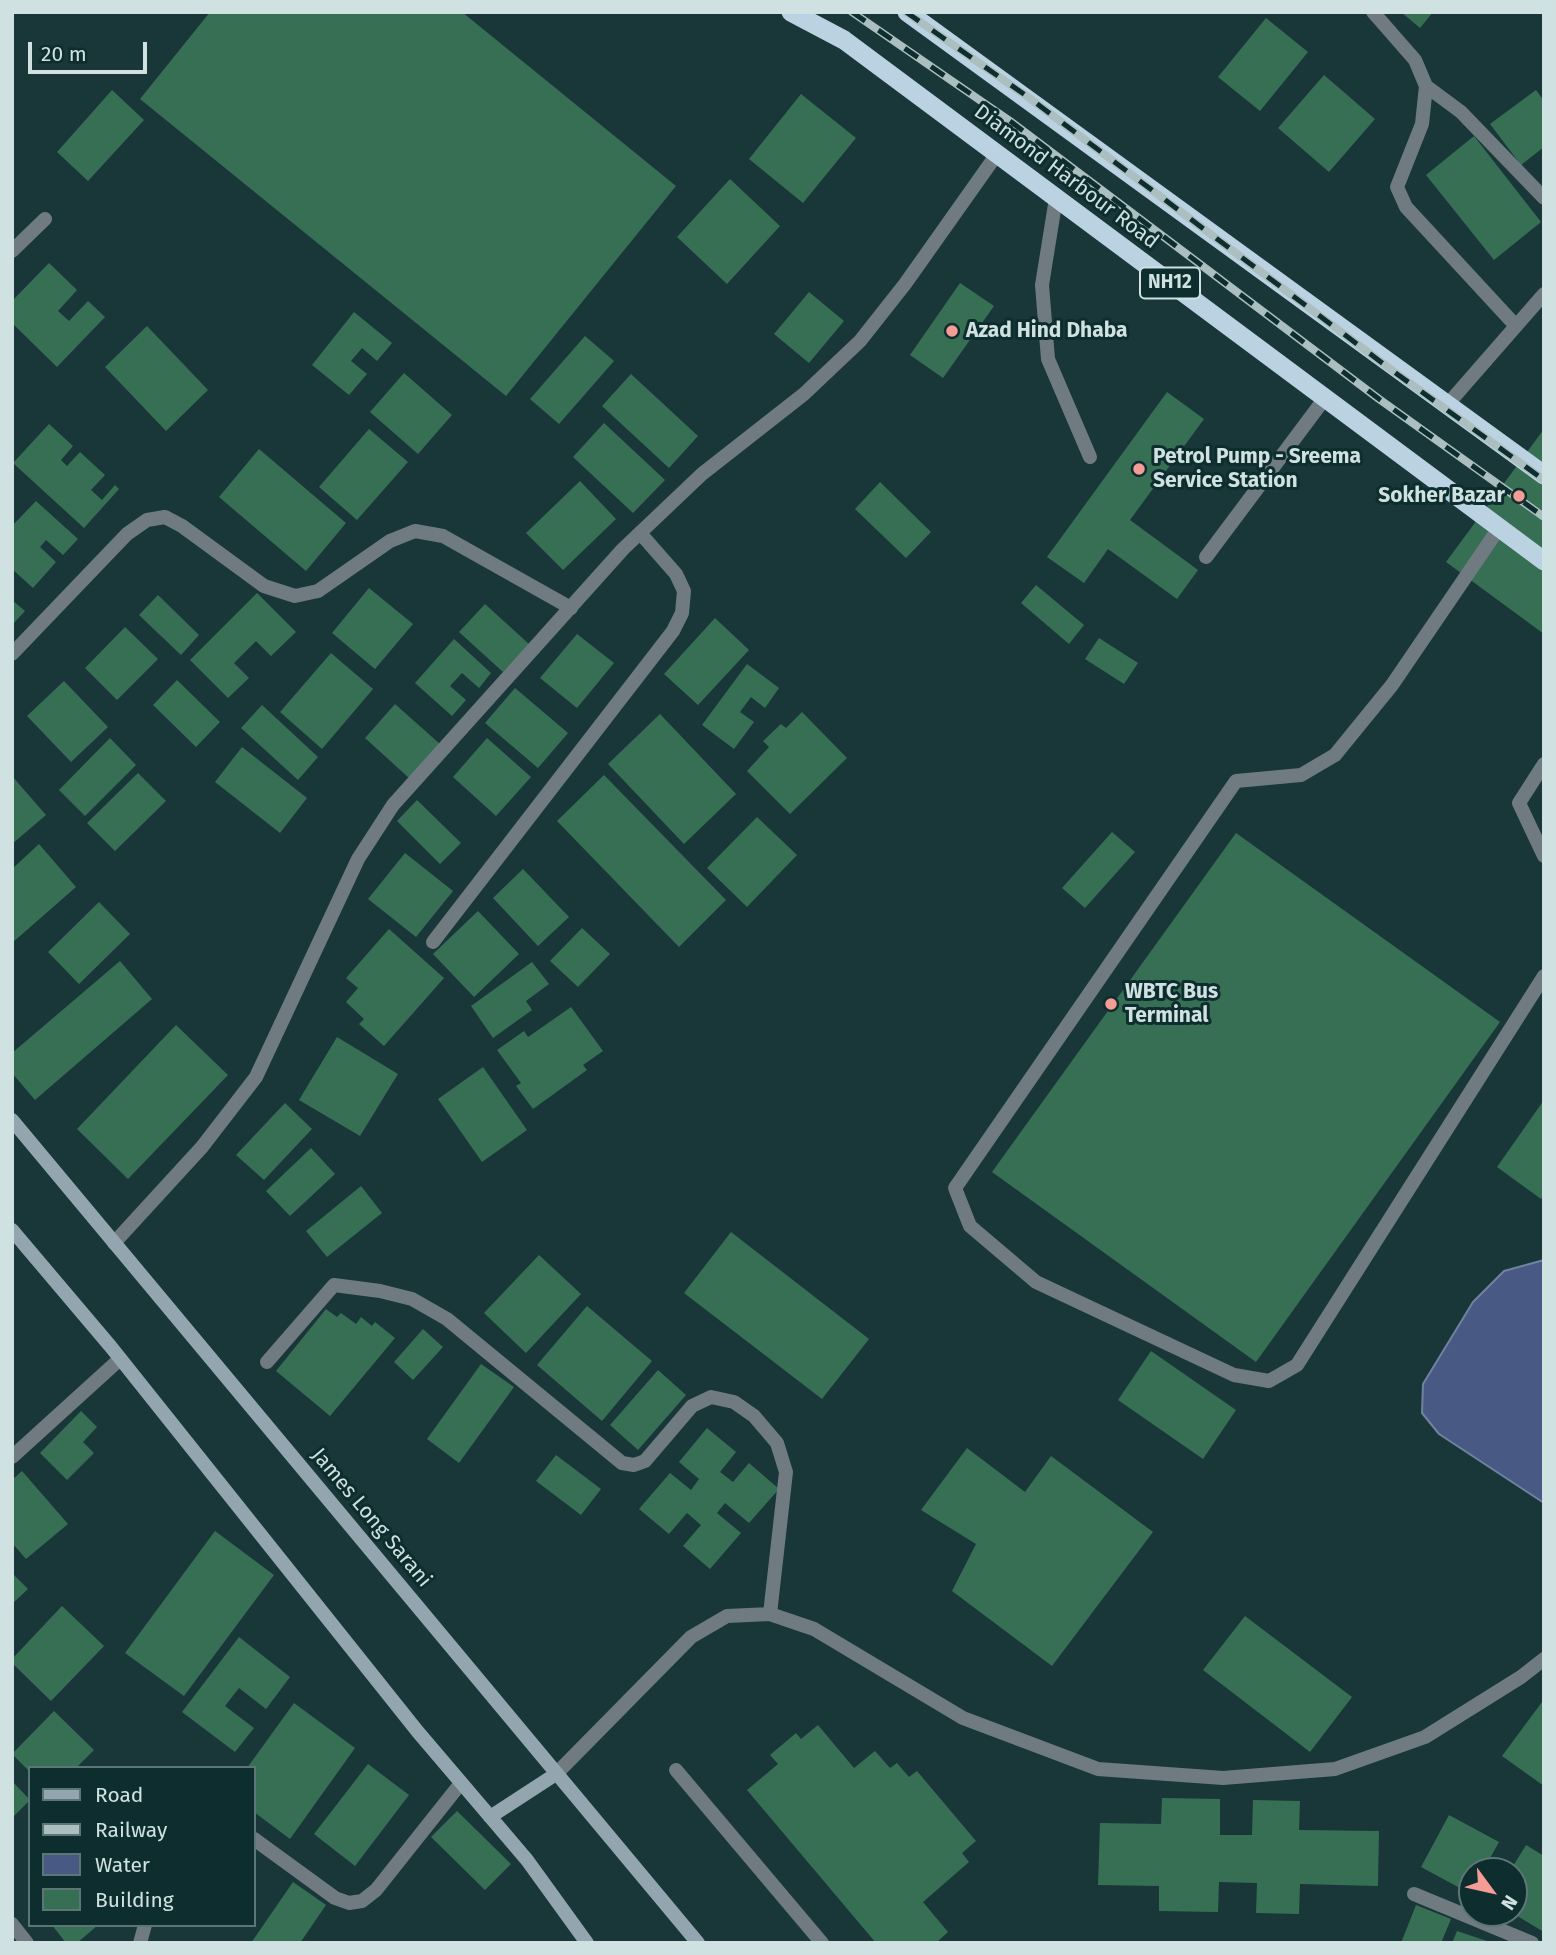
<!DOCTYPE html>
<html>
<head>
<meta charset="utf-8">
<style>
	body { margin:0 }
	#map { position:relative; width:1556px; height:1955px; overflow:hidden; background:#193738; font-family:"Fira Sans",sans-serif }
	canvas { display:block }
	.frame { position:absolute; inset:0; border:14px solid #d0e1e1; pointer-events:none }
	.legend { position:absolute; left:28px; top:1766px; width:228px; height:161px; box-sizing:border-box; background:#0e2d2e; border:2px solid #5c7576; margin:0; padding:9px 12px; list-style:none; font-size:21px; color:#d0e1e1 }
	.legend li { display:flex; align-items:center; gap:14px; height:35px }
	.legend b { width:35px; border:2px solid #5c7576 }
	.north { position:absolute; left:1458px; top:1857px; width:70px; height:70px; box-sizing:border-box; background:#0e2d2e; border:2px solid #5c7576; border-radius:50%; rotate:123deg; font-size:19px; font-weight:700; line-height:28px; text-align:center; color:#d0e1e1 }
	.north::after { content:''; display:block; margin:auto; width:24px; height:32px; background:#f59c96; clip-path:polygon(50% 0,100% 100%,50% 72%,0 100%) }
	.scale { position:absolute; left:28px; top:42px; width:119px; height:32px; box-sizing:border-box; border:4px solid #d0e1e1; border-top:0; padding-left:9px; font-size:21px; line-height:24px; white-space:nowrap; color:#d0e1e1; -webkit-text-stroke:5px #0e2d2e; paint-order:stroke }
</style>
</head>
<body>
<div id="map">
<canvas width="1556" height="1955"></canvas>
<div class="frame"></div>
<ul class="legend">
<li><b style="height:9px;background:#93a5ae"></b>Road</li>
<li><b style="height:9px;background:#acbfc0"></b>Railway</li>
<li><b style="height:19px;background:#485a84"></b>Water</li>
<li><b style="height:19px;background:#376f55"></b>Building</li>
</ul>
<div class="north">N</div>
<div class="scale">20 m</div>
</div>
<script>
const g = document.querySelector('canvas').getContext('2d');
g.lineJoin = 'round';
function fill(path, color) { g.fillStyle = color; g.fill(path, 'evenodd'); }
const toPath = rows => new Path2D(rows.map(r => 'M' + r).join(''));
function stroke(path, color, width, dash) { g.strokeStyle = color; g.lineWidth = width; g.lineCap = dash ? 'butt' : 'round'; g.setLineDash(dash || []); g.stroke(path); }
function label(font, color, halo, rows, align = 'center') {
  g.font = font + ' "Fira Sans",sans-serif'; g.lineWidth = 6; g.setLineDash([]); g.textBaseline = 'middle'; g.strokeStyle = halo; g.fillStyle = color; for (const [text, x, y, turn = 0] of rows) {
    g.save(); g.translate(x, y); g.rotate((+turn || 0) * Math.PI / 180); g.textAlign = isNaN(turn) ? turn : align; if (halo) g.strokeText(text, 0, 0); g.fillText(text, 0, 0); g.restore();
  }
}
const water = toPath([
	[1544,1260,1544,1503,1439,1434,1422,1413,1423,1384,1473,1302,1504,1271,1544,1260]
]);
fill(water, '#485a84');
stroke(water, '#7182a0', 2);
fill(toPath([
	[210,12,462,12,676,186,506,396,140,99],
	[1401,12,1433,12,1420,28],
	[1266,18,1308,52,1260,111,1218,77],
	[1324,75,1375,119,1329,172,1278,128],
	[112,90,144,120,88,181,57,152],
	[1536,90,1544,101,1544,147,1521,165,1490,124],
	[801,94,856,138,803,203,749,159],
	[1474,136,1541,222,1494,260,1426,175],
	[730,179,780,226,727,284,677,237],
	[49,263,77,290,58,311,69,321,88,301,105,317,57,367,12,323,12,301],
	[960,283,994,306,943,378,910,355],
	[809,292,844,321,809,363,774,334],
	[354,312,392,343,377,361,362,348,351,361,367,374,349,395,312,365],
	[147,326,208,390,166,431,105,367],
	[585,336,614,361,559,424,530,399],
	[404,373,452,415,418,454,370,412],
	[631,374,698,436,669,468,602,406],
	[1167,392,1204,419,1130,520,1198,570,1177,599,1108,549,1084,583,1047,557],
	[604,423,665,480,633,513,573,457],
	[49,424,73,446,61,460,67,466,80,452,105,475,91,490,102,500,115,485,119,489,84,528,13,463],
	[369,429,408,462,357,520,319,487],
	[1544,429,1544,634,1446,562],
	[259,449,346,523,306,571,219,497],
	[580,481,616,519,563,570,526,533],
	[880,482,931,532,906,558,855,509],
	[36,501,78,539,63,555,46,540,40,547,56,562,33,588,12,569,12,526],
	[1036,585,1084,625,1069,644,1021,603],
	[369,588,413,624,375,669,332,633],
	[257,593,296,632,271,656,256,641,234,663,249,678,228,698,190,660],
	[158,595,199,635,181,655,139,615],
	[12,600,25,611,12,625],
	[485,604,529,644,503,672,459,632],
	[715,618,749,650,698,705,664,674],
	[125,627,158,659,117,700,85,668],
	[577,634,614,663,577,708,540,678],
	[1099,638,1138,663,1124,684,1085,659],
	[454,639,491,673,479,688,462,673,450,686,466,700,452,716,415,683],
	[331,653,373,689,322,749,280,712],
	[747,664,779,688,765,708,751,697,740,712,754,722,734,749,702,725],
	[177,680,220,722,196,747,153,705],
	[64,681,108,727,71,762,27,716],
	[515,688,568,733,538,768,485,723],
	[395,704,440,744,409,778,365,738],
	[262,705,318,757,298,780,241,728],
	[802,712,847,758,790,814,747,771,769,747,763,741,781,724,786,728],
	[660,714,736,794,684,844,608,764],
	[110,738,136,765,85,816,59,790],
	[487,738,531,777,496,816,453,777],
	[242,747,307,798,280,833,215,782],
	[138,773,166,801,115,851,87,823],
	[604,775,726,900,679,947,557,821],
	[12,776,46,815,12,844],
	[417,800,461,843,440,864,397,821],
	[757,817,797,855,747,907,707,868],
	[1112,832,1135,852,1085,908,1062,888],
	[1236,833,1500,1022,1256,1362,992,1172],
	[39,844,76,887,12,943,12,869],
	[405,853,453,891,416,937,368,899],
	[523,869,569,917,538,946,493,898],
	[99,902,130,934,79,984,48,952],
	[478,911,519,954,474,997,433,954],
	[582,928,610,954,578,987,550,961],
	[389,929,444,978,384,1046,359,1024,364,1019,346,1002,358,988,346,978],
	[120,961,152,999,35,1100,12,1073,12,1053],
	[532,962,549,984,526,1001,532,1010,493,1038,471,1006],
	[571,1007,603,1051,583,1065,587,1070,533,1109,516,1086,521,1083,497,1050,524,1031,528,1037],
	[176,1025,228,1075,128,1179,77,1129],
	[337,1037,398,1074,360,1136,299,1100],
	[483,1067,527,1130,482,1162,438,1099],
	[1544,1100,1544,1194,1541,1199,1497,1167],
	[285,1103,312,1129,264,1180,236,1155],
	[311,1148,335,1174,290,1216,266,1191],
	[361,1186,382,1213,327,1257,306,1231],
	[731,1232,869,1339,822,1399,684,1293],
	[539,1255,581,1294,526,1353,484,1313],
	[587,1306,652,1361,602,1421,537,1365],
	[326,1309,337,1317,341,1313,356,1324,361,1317,372,1326,375,1322,395,1338,330,1416,276,1371],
	[423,1329,443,1347,413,1380,394,1362],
	[1151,1351,1236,1410,1203,1459,1118,1400],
	[481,1364,514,1387,459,1463,427,1439],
	[658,1370,686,1395,638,1450,610,1425],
	[81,1411,97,1427,83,1442,94,1453,67,1480,40,1453],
	[707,1428,736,1452,720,1472,733,1482,749,1463,779,1489,749,1523,725,1503,717,1513,741,1533,710,1569,683,1546,701,1525,687,1513,669,1534,639,1509,670,1473,691,1490,699,1479,679,1462],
	[967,1448,1025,1492,1051,1456,1153,1532,1052,1666,952,1591,976,1544,921,1510],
	[556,1455,601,1489,581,1515,536,1481],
	[22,1471,68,1524,26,1559,12,1543,12,1480],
	[215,1531,274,1575,184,1696,125,1653],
	[12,1573,28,1589,12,1604],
	[62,1606,104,1646,51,1701,12,1663,12,1659],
	[1245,1616,1352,1697,1310,1752,1203,1670],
	[239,1637,290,1677,266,1709,239,1688,225,1706,254,1728,235,1752,182,1712],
	[1542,1702,1544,1703,1544,1786,1502,1756],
	[294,1703,355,1748,290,1839,254,1812,254,1768,247,1768],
	[54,1711,94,1750,76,1768,30,1768,30,1772,12,1754],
	[818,1725,854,1768,875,1751,890,1768,897,1763,909,1777,917,1771,976,1841,962,1853,969,1862,923,1902,948,1932,936,1943,876,1943,747,1790,778,1764,770,1755,796,1733,801,1739],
	[368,1764,409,1795,355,1866,314,1834],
	[12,1781,30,1800,12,1818],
	[1162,1798,1220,1799,1220,1835,1252,1835,1253,1800,1300,1801,1299,1830,1379,1831,1378,1886,1300,1884,1299,1914,1256,1913,1257,1883,1219,1882,1218,1912,1159,1911,1159,1886,1098,1885,1100,1823,1161,1824],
	[457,1811,511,1864,485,1890,431,1837],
	[1449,1815,1499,1842,1483,1871,1472,1871,1471,1894,1421,1867],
	[1526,1845,1544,1856,1544,1932,1514,1914,1514,1871,1510,1871],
	[293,1882,326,1905,300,1943,251,1943],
	[1416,1905,1451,1919,1441,1943,1401,1943],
	[52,1925,98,1925,77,1943,66,1943],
	[1457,1931,1490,1942,1490,1943,1452,1943]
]), '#376f55');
stroke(toPath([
	[1499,528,1392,685,1335,755,1301,775,1236,781,955,1188,970,1226,1036,1282,1234,1375,1269,1381,1297,1365,1544,976],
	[1206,557,1325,398],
	[1544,764,1519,803,1544,856],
	[267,1362,334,1285,380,1291,412,1299,447,1319,622,1463,634,1465,645,1461,692,1406,711,1397,734,1402,754,1416,777,1443,786,1472,770,1614],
	[676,1770,822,1943],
	[556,1774,691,1637,727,1616,770,1614,814,1629,963,1718,1098,1769,1223,1778,1335,1769,1425,1737,1521,1677,1544,1659]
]), '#707b81', 14);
stroke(toPath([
	[1373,12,1415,60,1426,86,1422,124,1397,187,1406,207,1516,326],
	[1426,86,1461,112,1544,198],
	[1056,198,1042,285,1048,359,1090,457],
	[12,251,45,219],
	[1447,405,1544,294],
	[12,654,127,534,147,520,165,517,182,526,264,586,295,596,318,591,390,541,415,531,443,536,571,608],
	[433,942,673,631,682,613,684,591,676,574,640,533],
	[12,1457,120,1359],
	[254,1839,335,1898,349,1903,362,1901,376,1890,461,1783],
	[1414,1894,1532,1943],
	[12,1924,27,1943],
	[140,1943,145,1925]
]), '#707b81', 14);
stroke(toPath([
	[114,1243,202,1147,256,1077,358,859,393,805,623,549,702,474,804,394,860,341,905,284,997,154]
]), '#707b81', 14);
stroke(toPath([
	[12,1120,698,1943],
	[12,1230,111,1347,418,1732,527,1860,587,1943],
	[490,1817,556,1774]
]), '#93a5ae', 14);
stroke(toPath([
	[791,12,844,40,1544,561],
	[907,12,1544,475]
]), '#bad2e1', 19);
const rail = toPath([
	[852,12,1010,121,1379,399,1544,517],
	[906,12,1028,97,1397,374,1544,480]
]);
stroke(rail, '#acbfc0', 8);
stroke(rail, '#0e2d2e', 5, [16]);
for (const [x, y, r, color] of [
	[952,331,7,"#f59c96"],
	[1139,469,7,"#f59c96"],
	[1519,496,7,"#f59c96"],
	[1111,1004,7,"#f59c96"]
]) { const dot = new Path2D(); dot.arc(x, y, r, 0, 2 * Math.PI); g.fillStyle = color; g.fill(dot); stroke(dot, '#0e2d2e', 2.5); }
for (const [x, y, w] of [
	[1170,283,60]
]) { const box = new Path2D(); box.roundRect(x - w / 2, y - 15.5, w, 31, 5); g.fillStyle = '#0e2d2e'; g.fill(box); stroke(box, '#d0e1e1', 2); }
label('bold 19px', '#d0e1e1', null, [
	["NH12",1170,283]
]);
label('21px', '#d0e1e1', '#0e2d2e', [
	["Diamond Harbour Road",1066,177,37],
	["James Long Sarani",371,1518,50]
]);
label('bold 21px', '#d0e1e1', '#0e2d2e', [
	["Azad Hind Dhaba",966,331],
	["Petrol Pump - Sreema",1153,457],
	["Service Station",1153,481],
	["Sokher Bazar",1505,496,"right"],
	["WBTC Bus",1125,992],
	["Terminal",1125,1016]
], 'left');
</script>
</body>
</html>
